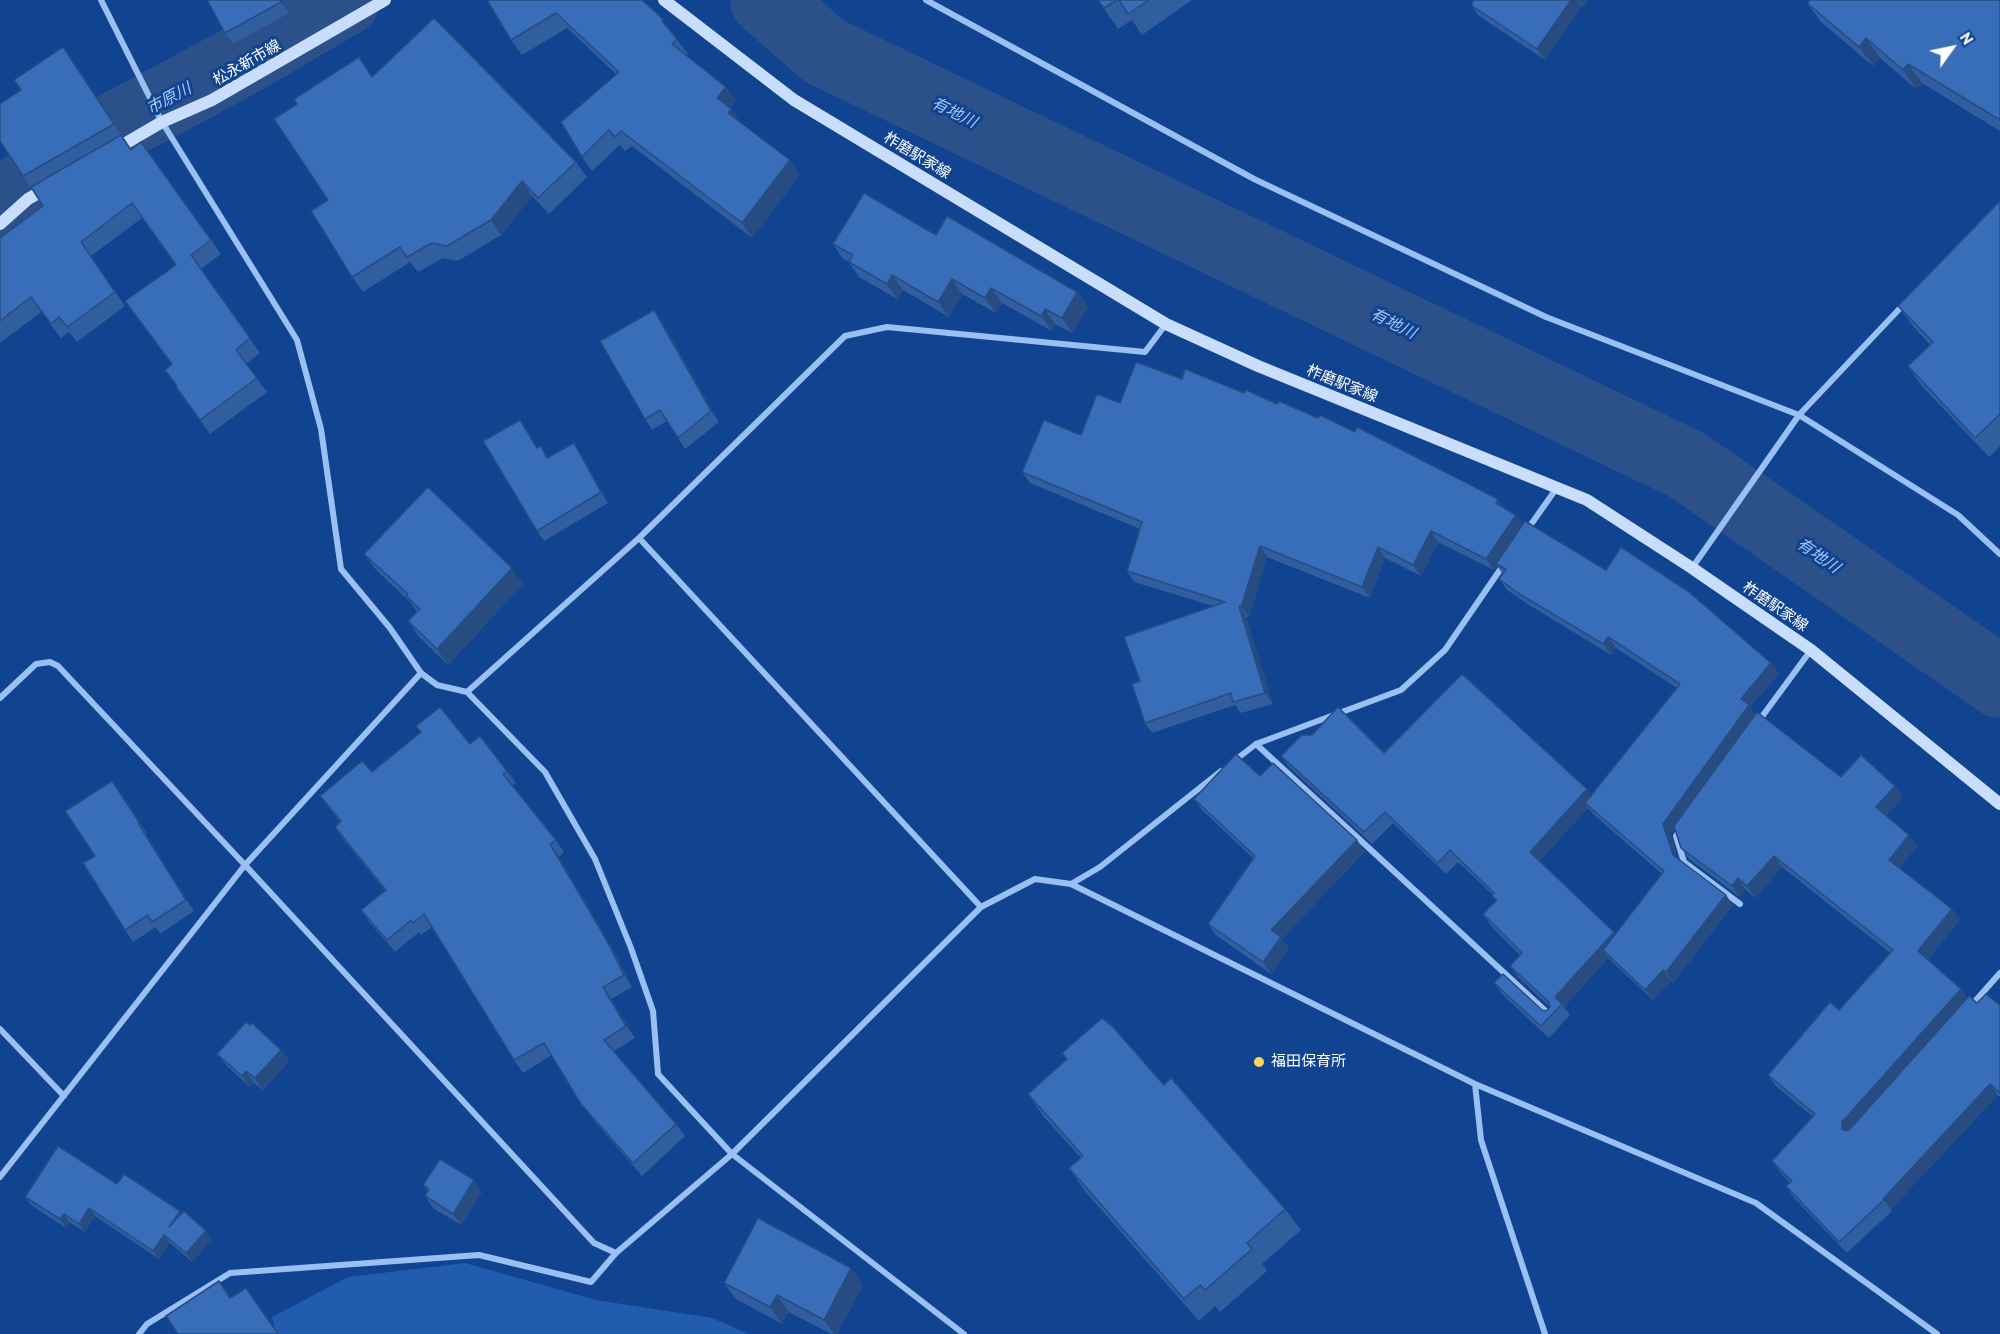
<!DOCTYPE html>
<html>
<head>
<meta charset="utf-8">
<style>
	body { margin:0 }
	#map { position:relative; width:2000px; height:1334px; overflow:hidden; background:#104390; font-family:"PT Sans",sans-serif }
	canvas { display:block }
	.north { position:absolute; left:1922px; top:18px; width:60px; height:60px; -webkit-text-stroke:4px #104390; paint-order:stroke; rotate:57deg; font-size:16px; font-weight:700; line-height:24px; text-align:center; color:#fff }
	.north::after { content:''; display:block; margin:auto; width:21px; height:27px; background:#fff; clip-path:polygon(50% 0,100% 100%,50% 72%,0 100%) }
</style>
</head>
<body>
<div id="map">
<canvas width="2000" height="1334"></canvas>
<div class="north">N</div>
</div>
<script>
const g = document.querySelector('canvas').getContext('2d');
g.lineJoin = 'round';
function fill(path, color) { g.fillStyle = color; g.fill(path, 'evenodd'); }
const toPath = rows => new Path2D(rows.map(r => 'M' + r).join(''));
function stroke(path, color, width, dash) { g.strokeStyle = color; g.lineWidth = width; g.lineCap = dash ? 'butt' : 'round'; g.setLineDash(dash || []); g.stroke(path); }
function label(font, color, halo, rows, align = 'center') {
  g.font = font + ' "PT Sans","Noto Sans JP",sans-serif'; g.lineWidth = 6; g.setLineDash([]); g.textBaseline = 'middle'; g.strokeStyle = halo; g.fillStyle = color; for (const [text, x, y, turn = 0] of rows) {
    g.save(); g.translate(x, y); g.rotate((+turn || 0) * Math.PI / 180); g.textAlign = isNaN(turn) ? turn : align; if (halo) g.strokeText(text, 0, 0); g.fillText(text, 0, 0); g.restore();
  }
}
fill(toPath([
	[465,1263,596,1300,712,1318,749,1334,276,1334,272,1317,348,1277]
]), '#225caf');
stroke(toPath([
	[766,0,824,51,1687,465,2000,682],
	[0,206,78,148,242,60,344,0]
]), '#2c518a', 72);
stroke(toPath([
	[101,0,162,122,297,340,321,429,341,569,390,628,421,673,437,685,467,692,545,772,595,859,631,948,653,1011,658,1074,732,1154,964,1334],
	[926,0,1254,179,1546,317,1799,415,1958,515,2000,554],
	[1527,530,1556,489],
	[639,538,981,907],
	[1692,568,1799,415,1905,303],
	[467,692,639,538,845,336,887,327,1145,352,1166,324],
	[0,698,36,664,50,662,58,666,245,865,594,1243,616,1253,732,1154,981,907,1035,879,1071,884,1475,1084,1756,1203,1937,1334],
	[1758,722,1811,650],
	[1256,744,1551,1016],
	[1234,761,1256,744,1401,690,1445,650,1504,564],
	[1680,830,1676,836,1684,862,1740,904],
	[1071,884,1100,867,1221,771],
	[1970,1007,2000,973],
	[0,1029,64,1096],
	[1475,1084,1481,1140,1545,1334],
	[0,1177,245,865,421,673],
	[139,1334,147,1324,230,1273,479,1255,591,1282,616,1253]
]), '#9abff3', 6);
stroke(toPath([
	[664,0,794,100,1166,324,1258,366,1587,500,1692,568,1811,650,2000,804],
	[114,150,162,122,212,100,385,0],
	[0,224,28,199,49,187]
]), '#c9ddfd', 12);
fill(toPath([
	[207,0,282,0,289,13,233,44,225,33],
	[487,0,673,34,688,54,686,55,736,101,730,108,740,123,800,175,752,238,632,146,625,151,620,145,592,171,582,157,616,74,567,28,522,55,511,40],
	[1098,0,1192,0,1142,35,1132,20,1118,29],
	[1474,0,1588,0,1584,7,1582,6,1545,60,1479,16,1471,5],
	[2000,0,2000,131,1922,83,1916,89,1880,58,1873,66,1821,22,1807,3],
	[71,59,131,150,141,142,221,254,201,269,260,353,246,364,267,392,210,434,176,387,177,387,165,370,172,365,125,301,176,265,142,218,91,256,125,306,77,342,69,332,61,338,41,312,0,343,0,238,43,206,0,141],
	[373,76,576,162,587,177,549,214,532,196,501,235,458,261,443,258,418,272,410,262,363,292,352,277,297,104],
	[2000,201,2000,446,1989,457,1921,385,1908,366,1930,345,1912,325,1898,306],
	[936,235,1077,292,1088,307,1072,333,1055,324,1052,331,1002,303,996,313,962,294,949,317,903,290,897,299,859,277,849,262,843,259,833,244],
	[661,320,719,422,685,449,667,421,652,430,645,419],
	[1120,403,1504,508,1516,515,1523,524,1771,663,1779,674,1750,707,1755,714,1841,777,1895,786,1903,797,1886,816,1909,835,1917,846,1899,868,1952,909,1960,920,1928,959,1961,989,1967,998,1977,1003,2000,1005,2000,1097,1998,1095,1891,1209,1892,1211,1847,1253,1794,1198,1786,1186,1790,1183,1780,1172,1772,1161,1813,1117,1776,1086,1768,1075,1839,1010,1890,953,1782,867,1755,898,1745,889,1740,897,1689,859,1681,848,1675,829,1671,835,1678,859,1733,905,1673,983,1671,981,1653,1000,1608,958,1564,1007,1570,1015,1549,1038,1502,994,1494,983,1542,1010,1546,1011,1550,1007,1518,977,1510,966,1520,955,1491,926,1483,914,1496,901,1492,896,1493,895,1458,862,1446,874,1393,823,1372,844,1289,767,1281,756,1384,753,1587,789,1591,795,1677,688,1616,648,1611,655,1526,603,1507,590,1499,579,1503,574,1497,566,1494,570,1438,542,1421,576,1385,558,1370,598,1267,557,1249,617,1246,617,1273,704,1241,713,1235,705,1152,733,1145,723,1140,681,1213,606,1134,582,1127,571,1140,529,1030,483,1022,472,1081,435],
	[1588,808,1593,814,1662,874,1615,934,1539,861],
	[520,420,537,448,549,458,581,454,608,503,544,541,537,531],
	[364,554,523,584,448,665,419,637,408,621,417,612,410,602,376,570],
	[470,744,507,771,516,783,512,786,556,840,564,852,559,857,615,953,632,987,611,999,635,1038,614,1051,676,1124,685,1136,642,1176,590,1116,552,1055,523,1073,514,1060,432,927,421,935,419,932,395,952,370,923,361,910,385,891,343,839,335,827,340,822,320,796,372,772],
	[1260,776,1365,851,1282,939,1289,948,1271,974,1216,935,1208,924,1254,859,1202,810,1194,799],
	[112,781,147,834,146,835,194,911,160,934,156,927,133,942,125,930,95,856],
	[281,1050,289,1061,263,1090,254,1083,250,1087,226,1065,217,1054],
	[1062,1053,1164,1085,1285,1209,1301,1230,1262,1264,1267,1271,1220,1312,1215,1306,1199,1321,1084,1190,1069,1168,1081,1158,1043,1116,1028,1094,1067,1060],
	[117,1184,181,1214,212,1239,192,1262,170,1243,159,1259,95,1216,85,1232,69,1222,66,1228,31,1205,25,1197],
	[423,1185,482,1192,461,1225,433,1208,425,1196,428,1192],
	[724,1283,863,1285,837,1334,831,1334,789,1312,782,1324,736,1299]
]), '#305e9f');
fill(toPath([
	[280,0,282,0,289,13],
	[1571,0,1578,0,1582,6,1545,60,1537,49],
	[1579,0,1588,0,1584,7],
	[663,19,673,34,662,21],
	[1866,38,1880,58,1873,66,1859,47],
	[1908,64,1922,83,1916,89,1903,70],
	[726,87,736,101,727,113,717,98],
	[731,109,741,123,728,113],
	[790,160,800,175,752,238,742,223],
	[522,181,532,196,501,235,491,220],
	[892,275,903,290,897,299,887,284],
	[952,279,962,294,949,317,938,302],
	[991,288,1002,303,996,313,985,298],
	[1077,292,1088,307,1072,333,1062,318],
	[1045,309,1055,324,1052,331,1041,316],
	[654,310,661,320,719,422,711,411],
	[574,443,581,454,608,503,601,492],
	[1498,499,1506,510,1496,503],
	[1516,515,1524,526,1496,564,1497,566,1494,570,1486,559],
	[1431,531,1438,542,1421,576,1413,565],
	[1260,546,1267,557,1249,617,1241,607],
	[1378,547,1385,558,1370,598,1362,587],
	[512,568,523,584,448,665,437,649],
	[1239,606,1246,617,1273,704,1265,693],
	[1608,637,1616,648,1611,655,1603,644],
	[1771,663,1779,674,1750,707,1756,716,1671,835,1680,866,1673,855,1663,824,1741,699],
	[1895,786,1903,797,1884,818,1876,807],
	[1587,789,1595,800,1585,803,1588,808,1538,863,1530,852],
	[138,823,146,835,194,911,186,900],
	[1909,835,1917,846,1896,871,1889,860],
	[1357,840,1365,851,1282,939,1289,948,1271,974,1263,962,1271,930],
	[550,844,559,857,615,953,632,987,624,975],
	[1774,856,1782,867,1755,898,1747,886],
	[1738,878,1745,889,1740,897,1732,886],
	[1726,895,1733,905,1673,983,1666,972],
	[1952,909,1960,920,1926,962,1918,951],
	[1614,932,1622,943,1603,950,1608,958,1564,1007,1555,997],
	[1663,970,1671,981,1653,1000,1645,990],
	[603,987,611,999,635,1038,626,1026],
	[1961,989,1969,1000,1850,1140,1842,1129,1842,1122],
	[281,1050,289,1061,263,1090,255,1078],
	[246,1071,254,1083,250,1087,242,1076],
	[1990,1084,1998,1095,1891,1209,1883,1199],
	[474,1180,482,1192,461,1225,453,1214],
	[89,1208,95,1216,85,1232,79,1224],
	[180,1211,185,1219,169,1227],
	[64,1214,69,1222,66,1228,60,1219],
	[206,1231,212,1239,192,1262,186,1253],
	[164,1235,170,1243,159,1259,153,1251],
	[851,1268,863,1285,837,1334,834,1334,824,1320],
	[777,1295,789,1312,782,1324,770,1307]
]), '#274c82');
const building = toPath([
	[207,0,280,0,281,2,225,33,207,0],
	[487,0,642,0,663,19,662,21,677,39,672,44,726,87,717,98,731,109,728,113,790,160,742,223,621,131,615,137,609,130,582,157,561,122,619,72,556,13,511,40,487,0],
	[1098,0,1117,0,1104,8,1098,0],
	[1119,0,1149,0,1128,14,1119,0],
	[1474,0,1571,0,1537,49,1471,5,1474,0],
	[1810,0,2000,0,2000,120,1908,64,1903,70,1866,38,1859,47,1807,3,1810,0],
	[434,18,576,162,538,198,522,181,491,220,447,246,432,243,407,257,400,247,352,277,311,211,328,200,274,119,297,104,294,99,359,57,372,77,434,18],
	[63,47,114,124,23,176,0,141,0,104,21,90,14,80,63,47],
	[121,135,131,150,141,142,211,240,191,255,250,338,236,350,257,378,200,420,176,387,177,386,165,370,172,364,125,301,176,265,132,203,81,242,115,292,67,327,59,317,51,324,31,297,0,321,0,238,43,206,31,187,121,135],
	[864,193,936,235,947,216,1077,292,1062,318,1045,309,1041,316,991,288,985,298,952,279,938,302,892,275,887,284,849,262,853,255,833,244,864,193],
	[2000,201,2000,414,1975,438,1908,366,1933,342,1898,306,2000,201],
	[654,310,711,411,678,438,660,410,645,419,600,341,654,310],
	[1136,362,1182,379,1185,369,1244,393,1246,390,1277,404,1279,401,1318,418,1320,415,1355,432,1357,427,1498,499,1496,503,1516,515,1486,559,1431,531,1413,565,1378,547,1362,587,1260,546,1241,607,1239,606,1265,693,1233,702,1231,693,1145,723,1132,684,1140,681,1124,637,1225,602,1127,571,1142,522,1022,472,1044,420,1081,435,1097,394,1120,403,1136,362],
	[520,420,537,448,541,446,547,458,574,443,601,492,537,531,483,441,520,420],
	[428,487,512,568,437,649,408,621,420,609,406,596,408,594,364,554,428,487],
	[1525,521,1606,570,1621,547,1689,592,1771,663,1741,699,1749,705,1663,824,1673,855,1726,895,1666,972,1663,970,1645,990,1603,950,1664,871,1585,803,1680,684,1608,637,1603,644,1518,593,1499,579,1506,569,1496,564,1525,521],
	[1462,674,1587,789,1530,852,1614,932,1555,997,1562,1004,1541,1026,1494,983,1503,974,1542,1010,1546,1011,1550,1007,1549,1002,1510,966,1522,953,1483,914,1497,900,1492,896,1494,893,1450,850,1438,863,1385,812,1364,832,1281,756,1302,735,1312,735,1338,707,1384,753,1462,674],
	[440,707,470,744,480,736,507,771,503,774,556,840,550,844,607,941,624,975,603,987,626,1026,604,1040,676,1124,633,1163,581,1104,544,1043,514,1060,424,914,413,923,411,920,387,940,361,910,386,890,335,827,341,821,320,796,362,761,372,772,421,732,416,726,440,707],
	[1757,712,1841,777,1861,755,1895,786,1876,807,1909,835,1889,860,1952,909,1918,951,1961,989,1842,1122,1842,1129,1846,1131,1850,1129,1969,996,1977,1003,1986,994,2000,1005,2000,1093,1990,1084,1883,1199,1884,1200,1839,1242,1786,1186,1792,1181,1772,1161,1815,1114,1768,1075,1830,1002,1839,1010,1893,950,1774,856,1747,886,1738,878,1732,886,1681,848,1674,826,1757,712],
	[1236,754,1260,776,1273,763,1357,840,1271,930,1281,937,1263,962,1208,924,1255,856,1194,799,1236,754],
	[112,781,139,822,138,823,186,900,152,922,148,915,125,930,83,863,95,856,65,811,112,781],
	[1102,1018,1113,1027,1164,1085,1171,1078,1285,1209,1247,1243,1252,1249,1205,1290,1200,1285,1184,1299,1069,1168,1083,1156,1028,1094,1067,1059,1062,1053,1102,1018],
	[246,1022,250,1025,252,1023,281,1050,255,1078,246,1071,242,1076,217,1054,246,1022],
	[58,1146,117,1184,124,1174,180,1211,169,1227,184,1211,206,1231,186,1253,164,1235,153,1251,89,1208,79,1224,64,1214,60,1219,25,1197,58,1146],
	[440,1159,474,1180,453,1214,425,1196,429,1189,423,1185,440,1159],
	[758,1218,851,1268,824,1320,777,1295,770,1307,724,1283,758,1218],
	[219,1281,230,1298,246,1288,278,1334,178,1334,166,1316,219,1281]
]);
fill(building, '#386db9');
stroke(building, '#274c82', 1.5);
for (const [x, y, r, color] of [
	[1259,1062,6,"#ffd65c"]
]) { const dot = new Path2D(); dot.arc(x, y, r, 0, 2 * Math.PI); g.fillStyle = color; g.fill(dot); stroke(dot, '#104390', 2); }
label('15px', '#fff', '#104390', [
	["松永新市線",247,63,-30],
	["柞磨駅家線",917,156,31],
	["柞磨駅家線",1342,384,22],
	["柞磨駅家線",1775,607,34]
]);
label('15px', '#fff', '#104390', [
	["福田保育所",1271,1062]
], 'left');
label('italic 16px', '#a6c9fa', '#104390', [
	["市原川",169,99,-28],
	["有地川",954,113,26],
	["有地川",1393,324,26],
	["有地川",1818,556,35]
]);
</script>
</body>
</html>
